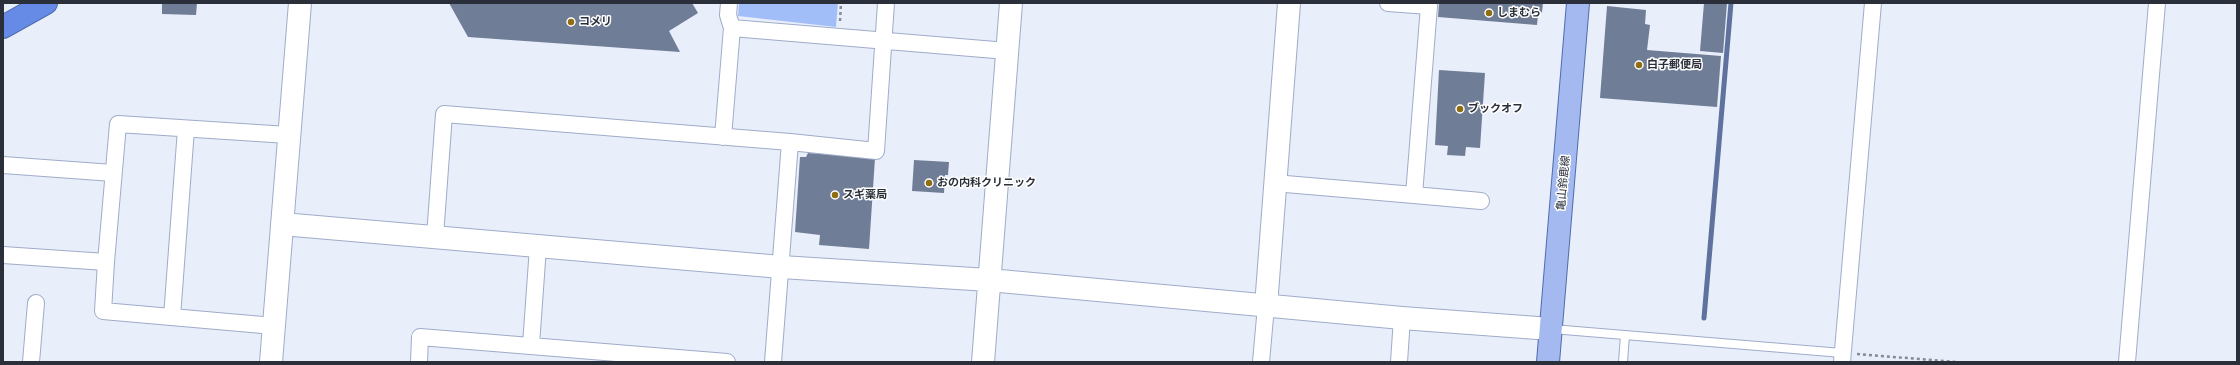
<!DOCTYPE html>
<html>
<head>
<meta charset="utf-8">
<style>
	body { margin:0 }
	#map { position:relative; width:2240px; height:365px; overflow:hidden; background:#e8eefa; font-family:Poppins,sans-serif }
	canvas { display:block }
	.frame { position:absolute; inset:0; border:4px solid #2a2f3a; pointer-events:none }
</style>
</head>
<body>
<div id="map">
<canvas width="2240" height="365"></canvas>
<div class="frame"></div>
</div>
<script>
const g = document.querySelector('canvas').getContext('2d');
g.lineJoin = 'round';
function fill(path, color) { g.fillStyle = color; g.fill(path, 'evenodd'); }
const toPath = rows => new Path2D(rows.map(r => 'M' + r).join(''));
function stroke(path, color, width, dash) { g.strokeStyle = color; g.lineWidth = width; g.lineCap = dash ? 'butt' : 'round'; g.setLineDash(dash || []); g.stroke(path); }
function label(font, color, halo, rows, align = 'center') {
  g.font = font + ' Poppins,"Noto Sans JP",sans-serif'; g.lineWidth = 3; g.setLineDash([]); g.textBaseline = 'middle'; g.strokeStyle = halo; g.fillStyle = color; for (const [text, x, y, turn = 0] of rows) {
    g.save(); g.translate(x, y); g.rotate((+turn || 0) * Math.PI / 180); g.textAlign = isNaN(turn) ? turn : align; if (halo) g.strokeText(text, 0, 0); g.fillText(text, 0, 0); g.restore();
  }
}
fill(toPath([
	[739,3,838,3,836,27,738,16]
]), '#a2bef9');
stroke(toPath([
	[1704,318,1731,3]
]), '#5e729d', 5);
fill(toPath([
	[162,3,197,3,196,15,162,14],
	[449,3,692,3,698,13,669,31,680,52,468,37],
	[1439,3,1543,3,1542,12,1538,15,1537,25,1438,17],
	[1704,3,1727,3,1723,53,1700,51],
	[1607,6,1646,10,1645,24,1650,25,1647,50,1721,56,1717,107,1600,98],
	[1439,70,1485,73,1480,148,1466,147,1465,156,1447,155,1448,146,1435,145],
	[808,153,875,158,869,249,819,245,820,235,795,232,800,157,806,157],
	[914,160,949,162,948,175,945,175,944,193,912,191]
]), '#707d97');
const lane = toPath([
	[1552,329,1842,353],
	[1623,362,1625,335]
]);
const street = toPath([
	[732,28,1007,51],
	[723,137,732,28,728,15,729,3],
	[790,142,876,151,886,3],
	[3,165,113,173],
	[1274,183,1414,195,1429,6,1388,3],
	[1414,195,1481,201],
	[435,236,444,114,790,142,773,362],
	[3,255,106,262],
	[172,317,186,129],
	[274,326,103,311,106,262,118,124,288,135],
	[531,345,538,247],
	[31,362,36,303],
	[419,362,420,337,727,362],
	[1261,362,1266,306],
	[1399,362,1402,318],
	[1842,362,1873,3],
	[2127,362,2157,3]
]);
const secondary = toPath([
	[282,224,781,267,989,280,1402,318,1551,329],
	[1266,306,1289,3],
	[271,362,300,3],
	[983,362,1011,3]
]);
const primary = toPath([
	[1548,362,1578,3]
]);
const highway = toPath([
	[3,27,46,3]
]);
stroke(lane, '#9facc9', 10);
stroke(street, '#9facc9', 18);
stroke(secondary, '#9facc9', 24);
stroke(primary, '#506baa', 24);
stroke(highway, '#506baa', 24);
stroke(toPath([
	[840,21,841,3],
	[1857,354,1956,362]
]), '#868b97', 2.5, [3, 3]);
stroke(lane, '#fff', 8);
stroke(street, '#fff', 16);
stroke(secondary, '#fff', 22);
stroke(primary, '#a3b9f0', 22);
stroke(highway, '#658be6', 22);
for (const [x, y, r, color] of [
	[1489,13,4,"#8f6d11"],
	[571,22,4,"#8f6d11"],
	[1639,65,4,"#8f6d11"],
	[1460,109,4,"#8f6d11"],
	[929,183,4,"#8f6d11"],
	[835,195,4,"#8f6d11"]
]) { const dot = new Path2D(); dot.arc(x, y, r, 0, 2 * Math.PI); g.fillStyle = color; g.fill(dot); stroke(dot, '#fff', 1.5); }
label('bold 11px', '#2a2f3a', '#fff', [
	["しまむら",1497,13],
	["コメリ",579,22],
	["白子郵便局",1647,65],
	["ブックオフ",1468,109],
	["おの内科クリニック",937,183],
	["スギ薬局",843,195]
], 'left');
label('11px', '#2a2f3a', '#fff', [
	["亀山鈴鹿線",1564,183,-85]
]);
</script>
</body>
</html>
